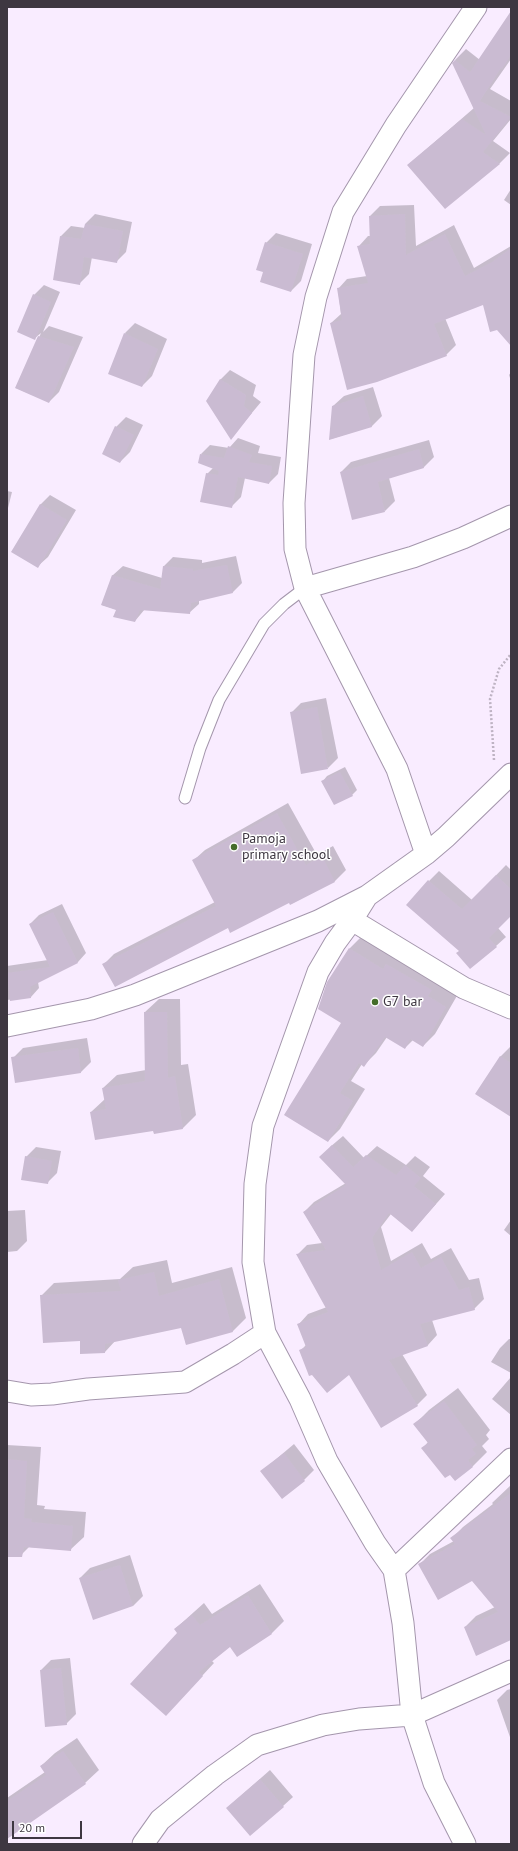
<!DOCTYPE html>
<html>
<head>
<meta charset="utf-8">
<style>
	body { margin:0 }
	#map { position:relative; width:518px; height:1851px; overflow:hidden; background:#f9ecff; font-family:"PT Sans",sans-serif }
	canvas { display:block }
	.frame { position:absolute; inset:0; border:8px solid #3e3741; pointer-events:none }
	.scale { position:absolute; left:12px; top:1821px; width:70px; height:18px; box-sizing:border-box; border:2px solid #3e3741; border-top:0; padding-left:5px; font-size:12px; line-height:14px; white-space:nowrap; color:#3e3741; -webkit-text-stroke:3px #fff; paint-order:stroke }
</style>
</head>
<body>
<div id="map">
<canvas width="518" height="1851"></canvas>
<div class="frame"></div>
<div class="scale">20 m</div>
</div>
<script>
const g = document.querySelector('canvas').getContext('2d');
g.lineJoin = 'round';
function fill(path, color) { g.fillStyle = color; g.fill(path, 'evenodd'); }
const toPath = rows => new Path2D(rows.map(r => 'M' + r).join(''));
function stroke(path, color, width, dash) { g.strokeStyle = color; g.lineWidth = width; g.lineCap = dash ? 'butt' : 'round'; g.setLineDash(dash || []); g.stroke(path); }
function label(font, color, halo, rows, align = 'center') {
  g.font = font + ' "PT Sans",sans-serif'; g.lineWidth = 3; g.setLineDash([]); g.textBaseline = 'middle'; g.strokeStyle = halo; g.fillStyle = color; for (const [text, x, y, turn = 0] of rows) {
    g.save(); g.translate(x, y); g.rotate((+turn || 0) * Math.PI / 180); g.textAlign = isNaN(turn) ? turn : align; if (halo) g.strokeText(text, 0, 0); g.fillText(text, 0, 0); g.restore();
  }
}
fill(toPath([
	[511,18,511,59,490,89,511,101,511,119,493,141,510,153,499,164,408,165,474,108,455,60,466,49,480,60],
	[511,189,511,205,504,200],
	[414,205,416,246,454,225,474,268,511,246,511,345,484,304,445,318,456,345,446,355,331,323,341,314,338,289,347,279,367,276,359,246,368,236,371,236,370,216,380,206],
	[95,214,132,222,126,252,116,262,92,257,89,274,79,284,54,279,61,236,71,226,85,228,85,224],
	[276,233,312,244,301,281,291,291,266,243],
	[44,285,60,292,43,332,49,326,83,337,59,392,49,402,16,388,41,333,35,338,34,295],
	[135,323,167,339,152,376,142,386,125,333],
	[230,370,256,385,253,396,261,402,231,438,220,380],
	[511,372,511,381,509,375],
	[373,387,382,416,372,426,331,439,333,406,344,396],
	[126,417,143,425,130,452,120,462,116,427],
	[238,438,260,446,258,453,281,457,278,474,269,483,245,478,241,497,231,507,207,474,213,468,201,454,210,445,229,448],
	[429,440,434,457,424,467,389,478,395,501,385,511,341,472,351,462],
	[7,491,12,492,7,512],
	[50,495,76,510,48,557,38,566,40,505],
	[236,556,242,583,233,592,199,600,199,604,189,613,145,609,135,621,118,610,102,605,113,575,123,566,162,578,164,566,173,557,202,560,202,563],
	[326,698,338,758,328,768,291,713,301,703],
	[345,767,357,790,352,795,323,781,327,776],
	[288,803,317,855,333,846,346,870,335,881,291,904,290,901,228,927,103,965,114,954,215,902,194,860,205,850],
	[506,865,511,870,511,915,498,928,506,937,496,946,460,950,429,881,439,871,472,900],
	[62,904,86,953,78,962,38,982,39,988,31,997,7,1000,7,966,48,960,30,924,39,915],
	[362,936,458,994,435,1034,423,1046,413,1040,405,1048,387,1037,376,1053,364,1065,362,1064,351,1081,365,1089,340,1129,328,1141,350,948],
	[159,999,180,999,181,1065,188,1064,196,1115,183,1128,154,1130,91,1112,105,1099,103,1088,117,1075,146,1070,145,1012],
	[87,1038,91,1062,81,1072,13,1058,23,1048],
	[510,1047,511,1047,511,1106,500,1057],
	[343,1136,364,1158,377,1146,406,1165,415,1156,430,1167,423,1176,445,1194,412,1231,391,1214,381,1227,391,1261,422,1243,431,1259,451,1248,469,1280,479,1278,484,1299,474,1309,432,1320,437,1335,428,1345,402,1354,427,1395,417,1405,349,1374,313,1374,300,1351,306,1345,299,1324,308,1314,327,1307,298,1254,307,1245,322,1243,304,1212,314,1202,346,1183,330,1147],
	[36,1147,61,1151,57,1173,47,1183,26,1157],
	[25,1210,27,1241,17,1251,7,1252,7,1211],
	[511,1220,511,1236,504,1230],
	[167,1260,172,1283,232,1267,246,1318,233,1331,186,1344,182,1327,116,1340,105,1352,41,1296,54,1283,120,1279,133,1267],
	[509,1339,511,1339,511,1373,491,1362,500,1348],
	[511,1377,511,1415,492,1399],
	[458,1388,490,1430,486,1435,489,1439,482,1446,487,1452,473,1466,455,1479,423,1448,428,1442,415,1424,429,1410],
	[294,1444,314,1470,304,1480,262,1471],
	[7,1445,41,1447,37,1505,45,1506,44,1509,86,1512,84,1537,70,1550,29,1547,22,1554,7,1551],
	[511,1485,511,1639,465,1627,476,1616,495,1607,472,1580,419,1565,430,1554,454,1541,452,1538,463,1527,493,1504,492,1503],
	[130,1555,143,1596,133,1606,80,1578,90,1568],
	[260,1584,284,1621,272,1633,237,1655,230,1645,211,1660,214,1663,177,1703,179,1633,175,1629,204,1603,212,1614],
	[70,1658,76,1714,66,1724,41,1670,51,1660],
	[511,1689,511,1740,497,1700,507,1690],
	[77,1738,99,1770,85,1783,7,1838,7,1798,45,1772,41,1766,55,1753],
	[270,1770,293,1797,283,1806,227,1808]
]), '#0003');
fill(toPath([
	[511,11,511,55,502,69,501,68,480,101,511,117,483,152,500,164,445,209,407,165,462,119,486,135,452,63,455,60,470,72],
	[405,214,406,255,445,234,465,276,492,262,511,248,511,346,497,330,490,332,483,305,434,324,447,356,377,382,347,390,330,323,342,320,337,288,368,283,357,246,370,244,369,216],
	[85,224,123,231,117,263,84,257,80,285,53,280,60,236,81,239],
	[265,242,303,254,291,292,260,282,263,272,256,270],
	[33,294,51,302,35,340,17,332],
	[124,333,158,349,142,387,108,374],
	[38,336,74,347,49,403,15,388],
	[220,379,246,395,244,406,252,413,231,440,206,401],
	[363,396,372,427,329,440,332,406],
	[115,426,134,435,120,463,102,454],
	[228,446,252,455,249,462,272,466,269,484,238,477,232,508,200,502,206,473,218,475,219,471,198,463,200,454,224,458],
	[419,449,424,468,378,482,385,512,352,520,340,472],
	[40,504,67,520,38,568,11,552],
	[227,565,233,593,191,603,190,614,140,610,135,622,113,617,116,610,101,605,112,575,160,589,163,566,193,569,193,571],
	[317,707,328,769,301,774,290,712],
	[340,772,353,796,334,805,321,781],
	[277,813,306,865,322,856,335,882,290,905,289,903,230,933,228,928,115,987,102,964,216,906,192,860],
	[496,875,511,889,511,916,489,938,497,947,470,969,456,953,459,951,406,905,428,880,462,909],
	[53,912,78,963,30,987,31,998,10,1001,7,973,50,967,29,924],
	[349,948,383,969,386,964,432,990,428,996,446,1007,423,1047,410,1039,405,1049,385,1037,364,1067,359,1063,340,1093,353,1101,328,1142,284,1115,341,1023,318,1009,327,982],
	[144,1012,167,1012,168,1078,175,1076,183,1129,154,1134,153,1131,95,1140,90,1112,106,1109,102,1088,145,1081],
	[78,1048,81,1073,15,1083,11,1057],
	[500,1056,511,1063,511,1117,475,1094],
	[332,1145,353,1167,366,1155,396,1175,405,1165,421,1178,414,1186,436,1204,412,1232,389,1213,372,1238,381,1270,412,1252,421,1268,441,1257,459,1290,469,1287,475,1310,420,1324,428,1346,389,1360,418,1406,381,1428,349,1375,327,1393,312,1375,309,1376,299,1350,306,1347,297,1324,328,1312,296,1254,326,1250,303,1212,346,1185,319,1157],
	[25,1156,52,1161,48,1184,21,1180],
	[154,1272,159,1296,219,1279,233,1332,186,1345,181,1328,105,1344,105,1353,80,1354,80,1341,43,1343,40,1295,121,1291,118,1280],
	[444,1401,477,1445,472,1449,476,1454,468,1460,473,1467,455,1481,450,1475,445,1478,421,1448,428,1443,413,1424],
	[284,1453,305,1481,282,1499,260,1471],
	[7,1459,27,1461,24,1518,32,1519,31,1522,73,1526,71,1551,24,1547,22,1557,7,1557],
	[511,1493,511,1640,476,1656,464,1627,498,1612,472,1581,438,1600,418,1564,455,1544,450,1538],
	[120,1565,133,1606,93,1620,79,1578],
	[248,1595,272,1634,237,1657,230,1647,199,1672,203,1676,166,1716,130,1684,177,1633,174,1629,192,1615,200,1625],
	[61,1668,67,1725,45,1727,40,1670],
	[63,1751,86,1784,7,1839,7,1801,46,1775,40,1766],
	[260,1779,284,1807,250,1836,226,1808]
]), '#cabbd2');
const lane = toPath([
	[185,798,200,748,219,700,264,624,284,604,305,588]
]);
const street = toPath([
	[305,588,413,557,463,538,511,516],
	[426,854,397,769,305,588,295,549,294,503,304,355,316,297,343,212,396,125,476,7],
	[367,896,352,920,335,943,318,972,263,1126,255,1184,253,1262,265,1333,300,1399,327,1461,375,1543,394,1570,403,1623,412,1715,434,1783,465,1844],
	[352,920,464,988,511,1008],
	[7,1026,91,1009,135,995,318,921,367,896,426,854,446,837,511,774],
	[7,1391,31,1395,52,1394,88,1389,185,1382,233,1354,265,1333],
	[394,1570,511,1459],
	[143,1844,160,1820,215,1775,257,1745,323,1725,359,1719,412,1715,511,1671]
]);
stroke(lane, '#a496ac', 13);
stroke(street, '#a496ac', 23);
stroke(toPath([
	[494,760,490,699,499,669,511,654]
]), '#beb3c3', 2.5, [2, 2]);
stroke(lane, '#fff', 11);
stroke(street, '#fff', 21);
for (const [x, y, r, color] of [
	[234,847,4,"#446d29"],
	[375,1002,4,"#446d29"]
]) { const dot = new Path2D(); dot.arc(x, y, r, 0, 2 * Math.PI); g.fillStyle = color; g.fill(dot); stroke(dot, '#fff', 1.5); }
label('14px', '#3e3741', '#fff', [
	["Pamoja",242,839],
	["primary school",242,855],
	["G7 bar",383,1002]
], 'left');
</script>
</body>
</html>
